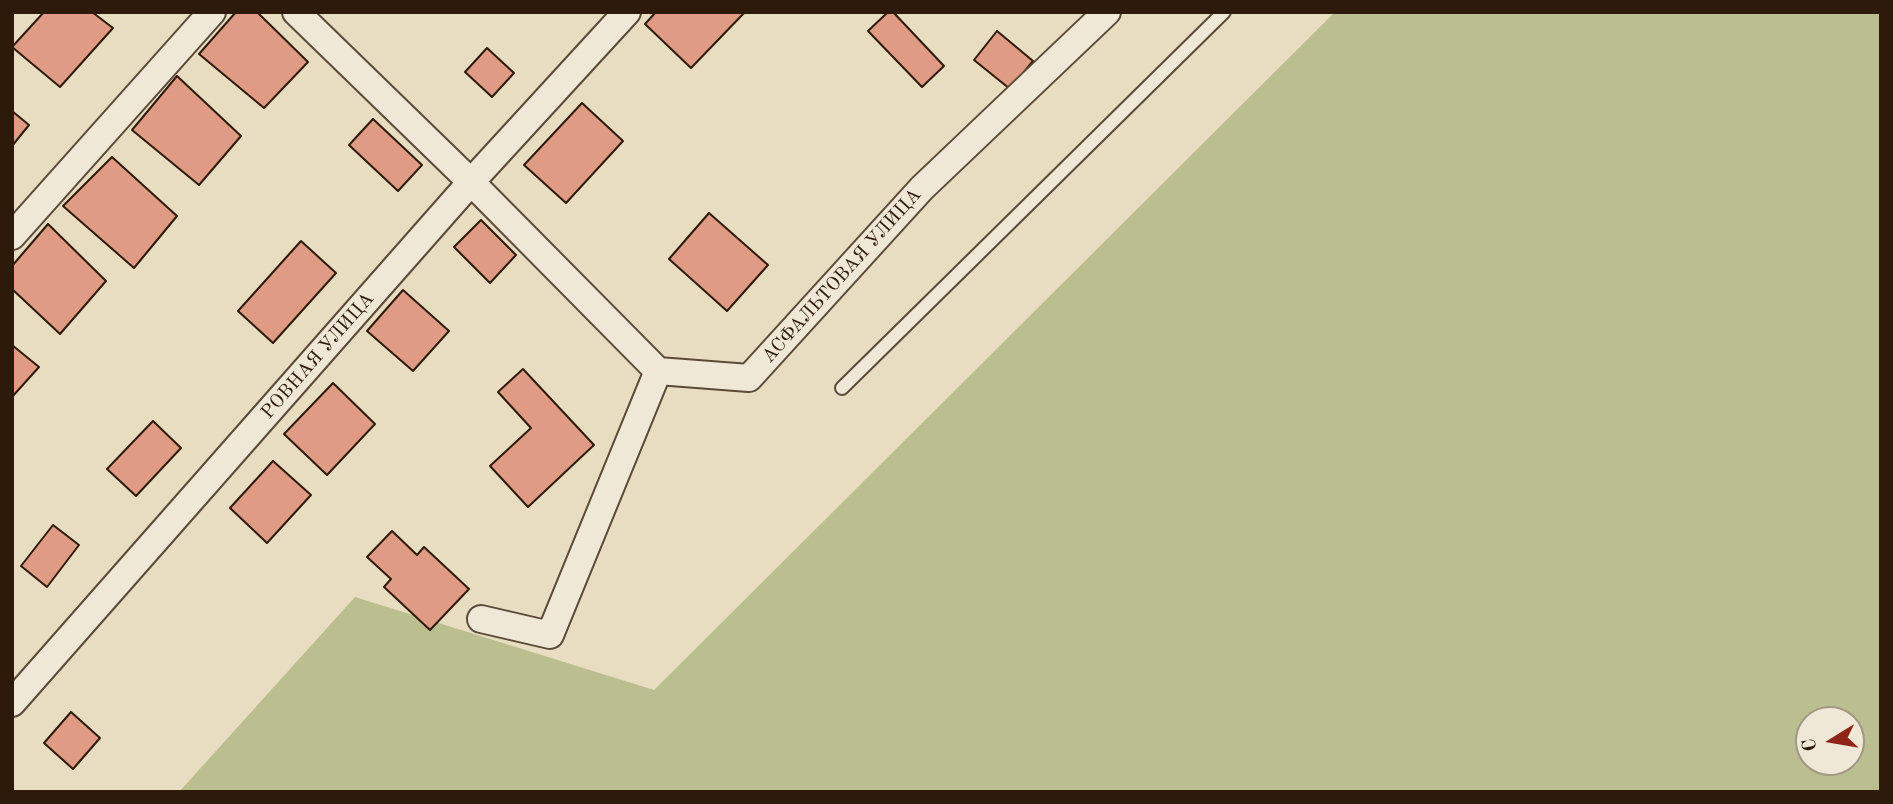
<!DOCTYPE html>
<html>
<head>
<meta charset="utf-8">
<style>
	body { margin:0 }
	#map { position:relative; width:1893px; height:804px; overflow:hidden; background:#e8dcc1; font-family:"Old Standard TT",serif }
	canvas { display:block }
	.frame { position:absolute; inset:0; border:14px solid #2d1a0b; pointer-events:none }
	.north { position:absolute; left:1795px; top:706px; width:70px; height:70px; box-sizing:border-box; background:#f0e8d7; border:2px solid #a29685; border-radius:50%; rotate:259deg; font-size:19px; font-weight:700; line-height:28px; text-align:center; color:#2d1a0b }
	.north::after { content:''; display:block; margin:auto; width:24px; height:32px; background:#8f2418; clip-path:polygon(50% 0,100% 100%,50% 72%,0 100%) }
</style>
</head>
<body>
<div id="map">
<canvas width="1893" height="804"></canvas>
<div class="frame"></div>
<div class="north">С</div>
</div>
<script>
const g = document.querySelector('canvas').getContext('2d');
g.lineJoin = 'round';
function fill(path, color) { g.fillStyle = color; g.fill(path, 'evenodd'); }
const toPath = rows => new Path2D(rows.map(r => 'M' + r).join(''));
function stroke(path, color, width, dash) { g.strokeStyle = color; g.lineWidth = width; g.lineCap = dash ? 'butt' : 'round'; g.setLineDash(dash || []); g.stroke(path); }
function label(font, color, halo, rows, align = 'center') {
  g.font = font + ' "Old Standard TT",serif'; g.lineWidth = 6; g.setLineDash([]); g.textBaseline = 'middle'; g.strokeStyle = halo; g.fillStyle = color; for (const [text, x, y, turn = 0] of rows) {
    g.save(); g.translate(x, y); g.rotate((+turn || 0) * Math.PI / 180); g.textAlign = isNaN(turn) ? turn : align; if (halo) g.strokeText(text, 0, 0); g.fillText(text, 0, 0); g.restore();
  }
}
fill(toPath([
	[1335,12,1881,12,1881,792,179,792,355,597,654,690],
	[1809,720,1851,720,1851,762,1809,762]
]), '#bbbf8f');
const building = toPath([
	[44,12,92,12,113,28,60,87,12,47,44,12],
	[236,12,257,12,308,62,264,108,199,54,236,12],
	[656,12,745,12,691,68,645,24,656,12],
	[888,12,893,12,944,66,922,87,868,31,888,12],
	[997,31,1033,61,1010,89,974,60,997,31],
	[487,48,514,73,492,97,465,72,487,48],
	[177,76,241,136,199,185,132,130,177,76],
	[582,103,623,141,566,203,524,165,582,103],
	[12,111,29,125,12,146,12,111],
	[373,119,422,165,398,191,349,145,373,119],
	[112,157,177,216,134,268,63,206,112,157],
	[709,213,768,265,727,311,669,259,709,213],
	[481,220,516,255,490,283,454,247,481,220],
	[48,224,106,281,60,334,12,289,12,266,48,224],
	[301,241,336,273,273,343,238,311,301,241],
	[403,290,449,331,413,371,367,331,403,290],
	[12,345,39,367,12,397,12,345],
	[523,369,594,445,528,507,490,466,531,428,498,392,523,369],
	[333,383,375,424,327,475,284,434,333,383],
	[153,421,181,448,136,496,107,469,153,421],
	[273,461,311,495,267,543,230,508,273,461],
	[53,525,79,545,47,587,21,566,53,525],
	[392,531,417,555,424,547,469,589,430,630,384,587,391,579,367,557,392,531],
	[71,712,100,738,73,769,44,743,71,712]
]);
fill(building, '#e09b85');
stroke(building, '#2d1a0b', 2);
const service = toPath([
	[842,388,1224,12]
]);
const minor = toPath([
	[296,12,471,182,658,371],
	[12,236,212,12],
	[658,371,749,378,922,188,1107,12],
	[481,619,550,635,658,371],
	[12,703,471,182,627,12]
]);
stroke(service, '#5c4a38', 16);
stroke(minor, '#5c4a38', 30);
stroke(service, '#f0e8d7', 12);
stroke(minor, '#f0e8d7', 26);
label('19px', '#2d1a0b', '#f0e8d7', [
	["АСФАЛЬТОВАЯ УЛИЦА",842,276,-48],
	["РОВНАЯ УЛИЦА",318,356,-49]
]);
</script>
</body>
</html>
